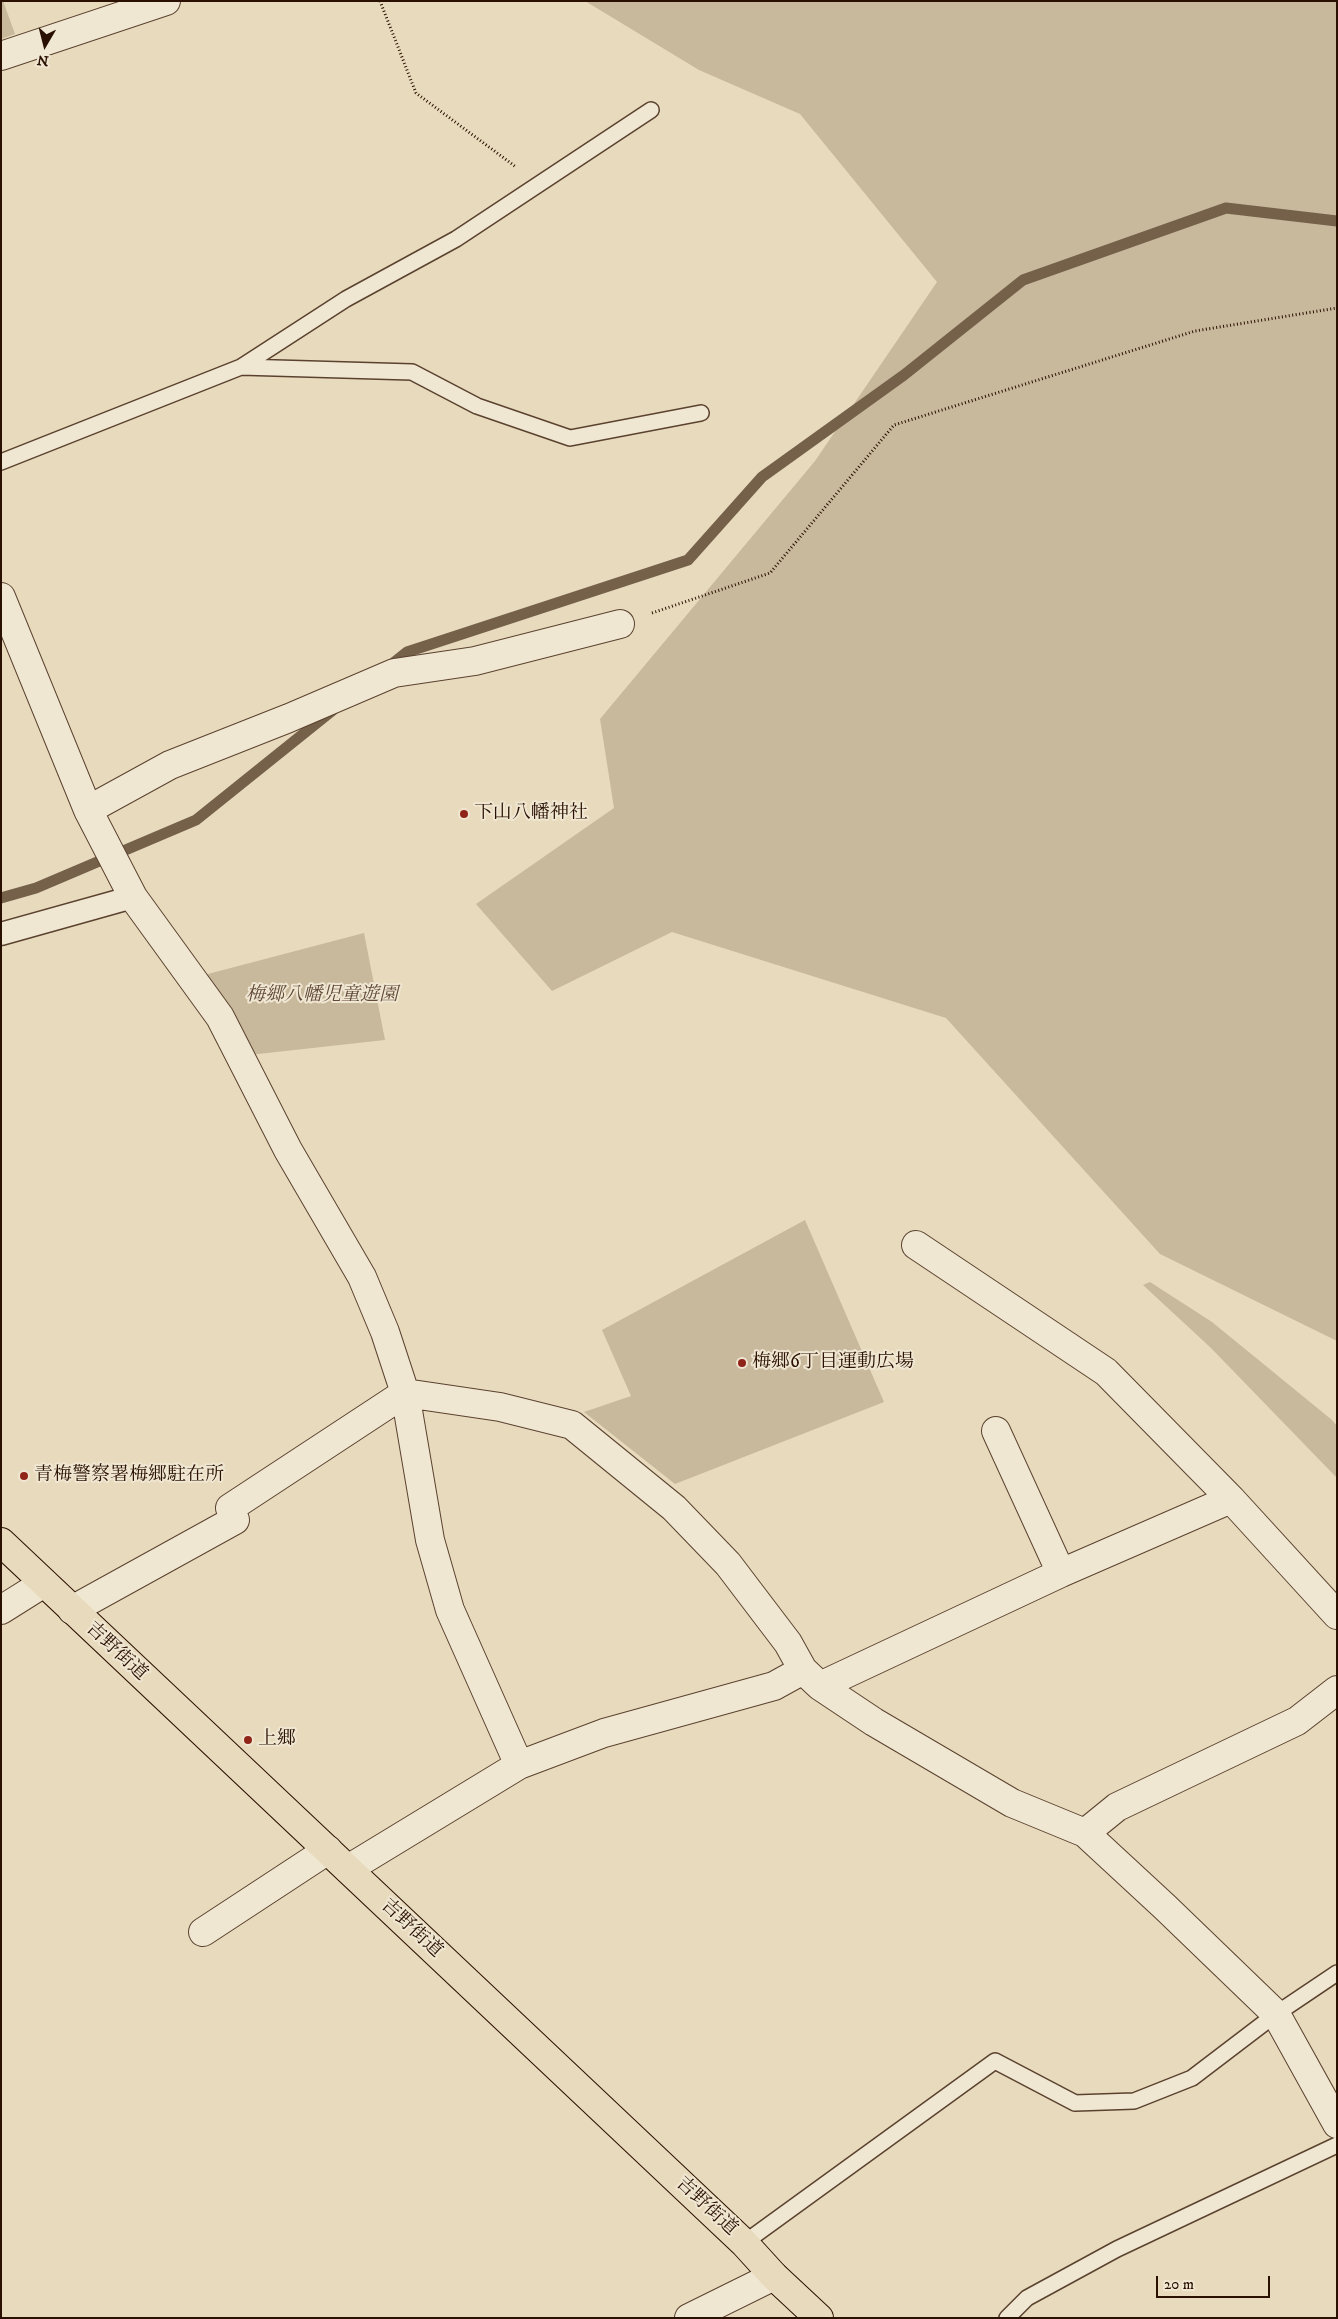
<!DOCTYPE html>
<html>
<head>
<meta charset="utf-8">
<style>
	body { margin:0 }
	#map { position:relative; width:1338px; height:2319px; overflow:hidden; background:#e8dabc; font-family:"IM FELL DW Pica",serif }
	canvas { display:block }
	.frame { position:absolute; inset:0; border:2px solid #2a1000; pointer-events:none }
	.north { position:absolute; left:20px; top:20px; width:50px; height:50px; -webkit-text-stroke:4px #f0e7d3; paint-order:stroke; rotate:188deg; font-size:14px; font-weight:700; line-height:20px; text-align:center; color:#2a1000 }
	.north::after { content:''; display:block; margin:auto; width:18px; height:22px; background:#2a1000; clip-path:polygon(50% 0,100% 100%,50% 72%,0 100%) }
	.scale { position:absolute; left:1156px; top:2276px; width:114px; height:22px; box-sizing:border-box; border:2px solid #2a1000; border-top:0; padding-left:6px; font-size:15px; line-height:18px; white-space:nowrap; color:#2a1000; -webkit-text-stroke:4px #f0e7d3; paint-order:stroke }
</style>
</head>
<body>
<div id="map">
<canvas width="1338" height="2319"></canvas>
<div class="frame"></div>
<div class="north">N</div>
<div class="scale">20 m</div>
</div>
<script>
const g = document.querySelector('canvas').getContext('2d');
g.lineJoin = 'round';
function fill(path, color) { g.fillStyle = color; g.fill(path, 'evenodd'); }
const toPath = rows => new Path2D(rows.map(r => 'M' + r).join(''));
function stroke(path, color, width, dash) { g.strokeStyle = color; g.lineWidth = width; g.lineCap = dash ? 'butt' : 'round'; g.setLineDash(dash || []); g.stroke(path); }
function label(font, color, halo, rows, align = 'center') {
  g.font = font + ' "IM FELL DW Pica","Noto Serif JP",serif'; g.lineWidth = 4; g.setLineDash([]); g.textBaseline = 'middle'; g.strokeStyle = halo; g.fillStyle = color; for (const [text, x, y, turn = 0] of rows) {
    g.save(); g.translate(x, y); g.rotate((+turn || 0) * Math.PI / 180); g.textAlign = isNaN(turn) ? turn : align; if (halo) g.strokeText(text, 0, 0); g.fillText(text, 0, 0); g.restore();
  }
}
fill(toPath([
	[1,1,3,1,15,34,1,39],
	[585,1,1337,1,1337,1341,1160,1254,946,1018,672,932,552,991,476,904,614,808,600,719,815,461,937,282,800,114,699,70],
	[364,933,385,1040,249,1055,204,975],
	[805,1220,884,1402,675,1484,584,1412,631,1396,602,1330],
	[1150,1282,1212,1322,1332,1420,1337,1426,1337,1478,1211,1348,1143,1285]
]), '#c8b89c');
stroke(toPath([
	[387,668,407,652,688,560,762,477,904,375,1023,280,1226,208,1337,221],
	[1,898,36,888,196,820,333,710]
]), '#75604a', 11);
const service = toPath([
	[241,367,412,372,477,406,570,438,701,413],
	[1,462,241,367,346,299,456,239,651,110],
	[744,2243,995,2061,1075,2103,1134,2101,1192,2078,1276,2014,1337,1973],
	[1007,2318,1027,2298,1117,2249,1337,2145]
]);
const pedestrian = toPath([
	[1,934,133,897]
]);
const minor = toPath([
	[1,56,166,1],
	[1,597,88,810,133,897,220,1017,288,1150,362,1277,385,1332,405,1393,430,1540,450,1610,519,1765],
	[88,810,170,765,289,718,394,673,475,661,620,624],
	[916,1245,1106,1372,1231,1499,1337,1615],
	[996,1431,1061,1573],
	[1,1610,44,1583],
	[72,1610,235,1520,230,1508,405,1393,500,1407,572,1425,674,1508,728,1564,788,1643,803,1670,820,1686,874,1722,1012,1803,1085,1833,1165,1907,1276,2014,1337,2124],
	[820,1686,1061,1573,1231,1499],
	[1085,1833,1117,1807,1297,1721,1337,1690],
	[348,1869,519,1765,604,1733,774,1686,803,1670],
	[203,1932,328,1850],
	[689,2318,774,2276]
]);
const primary = toPath([
	[1,1542,744,2243,774,2276,819,2318]
]);
stroke(service, '#5a422f', 18);
stroke(pedestrian, '#5a422f', 25);
stroke(minor, '#5a422f', 30);
stroke(primary, '#2a1000', 30);
stroke(toPath([
	[380,1,416,93,516,167],
	[652,613,770,573,894,425,1195,331,1337,308]
]), '#2a1000', 3, [1, 2.5]);
stroke(service, '#f0e7d3', 15);
stroke(pedestrian, '#f0e7d3', 22);
stroke(minor, '#f0e7d3', 28);
stroke(primary, '#e8dabc', 28);
for (const [x, y, r, color] of [
	[464,814,5,"#8f2418"],
	[742,1363,5,"#8f2418"],
	[24,1476,5,"#8f2418"],
	[248,1740,5,"#8f2418"]
]) { const dot = new Path2D(); dot.arc(x, y, r, 0, 2 * Math.PI); g.fillStyle = color; g.fill(dot); stroke(dot, '#f0e7d3', 2); }
label('19px', '#2a1000', '#f0e7d3', [
	["下山八幡神社",474,814],
	["梅郷6丁目運動広場",752,1363],
	["青梅警察署梅郷駐在所",34,1476],
	["上郷",258,1740]
], 'left');
label('italic 19px', '#614b37', '#f0e7d3', [
	["梅郷八幡児童遊園",322,996]
]);
label('19px', '#2a1000', '#f0e7d3', [
	["吉野街道",116,1652,43],
	["吉野街道",411,1929,43],
	["吉野街道",706,2207,43]
]);
</script>
</body>
</html>
